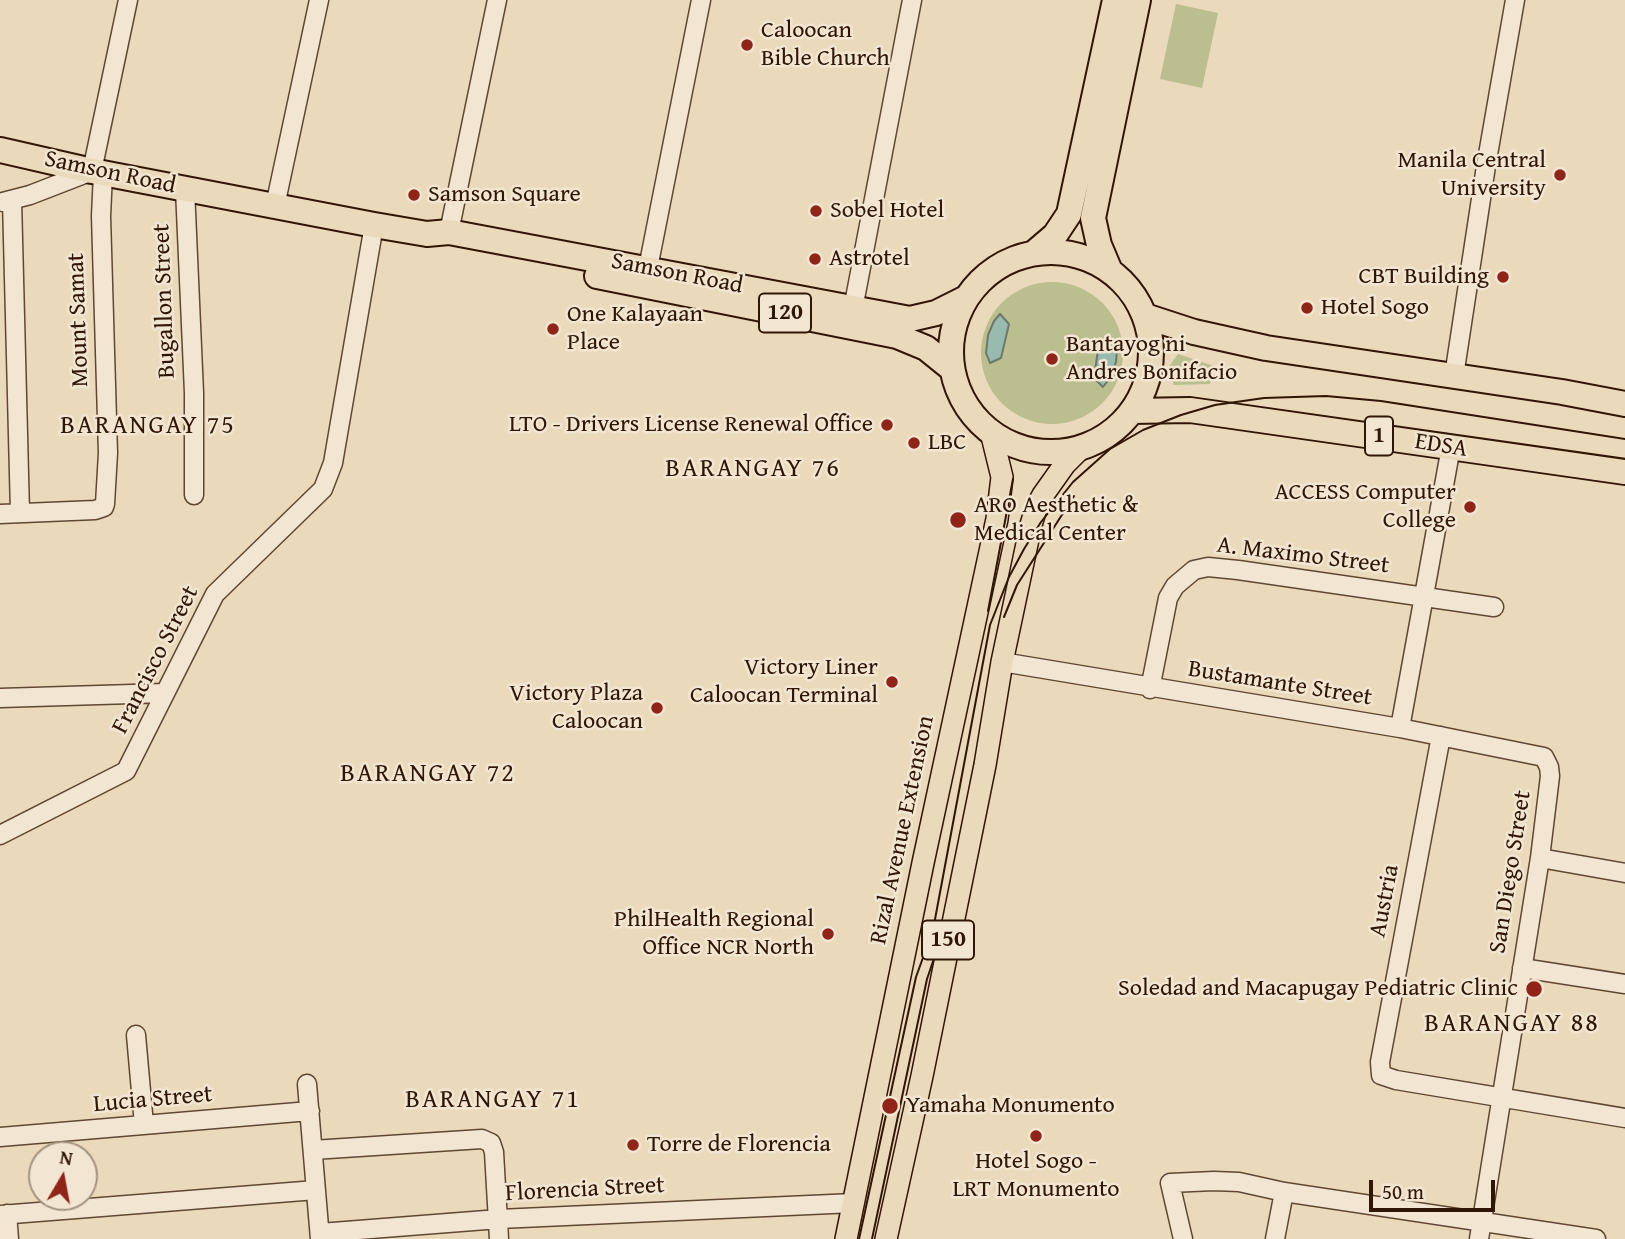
<!DOCTYPE html>
<html>
<head>
<meta charset="utf-8">
<style>
	body { margin:0 }
	#map { position:relative; width:1625px; height:1239px; overflow:hidden; background:#ebd9bc; font-family:"Gentium Book Plus",serif }
	canvas { display:block }
	.north { position:absolute; left:28px; top:1141px; width:70px; height:70px; box-sizing:border-box; background:#f2e6d3; border:2px solid #a49380; border-radius:50%; rotate:10deg; font-size:19px; font-weight:700; line-height:28px; text-align:center; color:#301604 }
	.north::after { content:''; display:block; margin:auto; width:24px; height:32px; background:#8f2418; clip-path:polygon(50% 0,100% 100%,50% 72%,0 100%) }
	.scale { position:absolute; left:1369px; top:1180px; width:126px; height:32px; box-sizing:border-box; border:4px solid #301604; border-top:0; padding-left:9px; font-size:21px; line-height:24px; white-space:nowrap; color:#301604; -webkit-text-stroke:5px #f2e6d3; paint-order:stroke }
</style>
</head>
<body>
<div id="map">
<canvas width="1625" height="1239"></canvas>
<div class="north">N</div>
<div class="scale">50 m</div>
</div>
<script>
const g = document.querySelector('canvas').getContext('2d');
g.lineJoin = 'round';
function fill(path, color) { g.fillStyle = color; g.fill(path, 'evenodd'); }
const toPath = rows => new Path2D(rows.map(r => 'M' + r).join(''));
function stroke(path, color, width, dash) { g.strokeStyle = color; g.lineWidth = width; g.lineCap = dash ? 'butt' : 'round'; g.setLineDash(dash || []); g.stroke(path); }
function label(font, color, halo, rows, align = 'center') {
  g.font = font + ' "Gentium Book Plus",serif'; g.lineWidth = 5; g.setLineDash([]); g.textBaseline = 'middle'; g.strokeStyle = halo; g.fillStyle = color; for (const [text, x, y, turn = 0] of rows) {
    g.save(); g.translate(x, y); g.rotate((+turn || 0) * Math.PI / 180); g.textAlign = isNaN(turn) ? turn : align; if (halo) g.strokeText(text, 0, 0); g.fillText(text, 0, 0); g.restore();
  }
}
fill(toPath([
	[1176,4,1218,13,1202,88,1160,79],
	'981 353a71 71 0 1 1 142 0a71 71 0 1 1-142 0Z',
	[1178,354,1214,366,1210,384,1174,385,1169,372,1170,365]
]), '#bbbe8e');
const water = toPath([
	[1000,314,1009,324,1001,358,990,363,986,353,988,335,994,321,1000,314],
	[1113,340,1117,349,1116,362,1110,378,1103,387,1094,378,1099,343,1113,340]
]);
fill(water, '#98baaf');
stroke(water, '#6e786b', 2);
const minor = toPath([
	[185,189,194,393,194,495],
	[12,200,20,513],
	[3,202,30,195,92,171,128,0],
	[275,206,319,0],
	[449,232,497,0],
	[648,268,701,0],
	[853,309,912,0],
	[1454,376,1486,166,1515,0],
	[0,514,95,510,104,507,105,504,108,453,101,216,103,174],
	[1002,662,1400,728,1544,757,1549,767,1550,776,1540,858,1479,1239],
	[1150,689,1168,598,1175,586,1194,570,1208,567,1238,570,1494,607],
	[0,698,165,693],
	[1400,728,1451,447],
	[1441,736,1380,1062,1381,1075,1396,1080,1625,1118],
	[0,835,126,771,215,594,323,489,333,463,374,225],
	[1540,858,1625,873],
	[1522,968,1625,984],
	[136,1035,144,1125],
	[307,1084,320,1239],
	[0,1137,310,1111],
	[313,1150,482,1139,491,1143,494,1152,499,1239],
	[7,1214,9,1239],
	[0,1215,316,1190],
	[320,1233,499,1219,854,1203],
	[1183,1239,1170,1183,1214,1181,1239,1182,1284,1192,1596,1239],
	[1275,1239,1284,1192]
]);
const major = toPath([
	[846,1239,923,863,997,519,1002,477,991,432],
	[886,1239,922,1076,985,765,1002,662,1031,525,1036,508,1043,495,1065,464,1082,447]
]);
const highway = toPath([
	[0,150,92,171,374,225,427,234,449,232,910,319,936,313,966,298],
	'951 352a100 100 0 1 1 200 0a100 100 0 1 1-200 0Z',
	[1034,253,1055,235,1069,214,1115,0],
	[1110,271,1099,245,1093,218,1138,0],
	[597,276,897,336,926,348,952,369],
	[1145,316,1194,332,1266,348,1562,392,1625,404],
	[1132,411,1190,410,1625,472]
]);
stroke(minor, '#5f4732', 21);
stroke(major, '#301604', 24);
stroke(highway, '#301604', 28);
stroke(minor, '#f2e6d3', 18);
stroke(major, '#ebd9bc', 21);
stroke(highway, '#ebd9bc', 24);
stroke(toPath([
	[988,611,1013,479],
	[1004,617,1017,585,1074,496],
	[859,1239,916,977,933,930,990,625,1009,577,1024,549,1041,522,1073,482,1110,449,1143,430,1181,415,1215,405,1264,398,1326,396,1381,401,1625,439],
	[872,1239,927,979,943,932]
]), '#301604', 2);
for (const [x, y, r, color] of [
	[747,45,7,"#8f2418"],
	[1560,175,7,"#8f2418"],
	[414,195,7,"#8f2418"],
	[816,211,7,"#8f2418"],
	[815,259,7,"#8f2418"],
	[1503,277,7,"#8f2418"],
	[1307,308,7,"#8f2418"],
	[553,329,7,"#8f2418"],
	[1052,359,7,"#8f2418"],
	[887,425,7,"#8f2418"],
	[914,443,7,"#8f2418"],
	[1470,507,7,"#8f2418"],
	[958,520,9,"#8f2418"],
	[892,682,7,"#8f2418"],
	[657,708,7,"#8f2418"],
	[828,934,7,"#8f2418"],
	[1534,989,9,"#8f2418"],
	[890,1106,9,"#8f2418"],
	[1036,1136,7,"#8f2418"],
	[633,1145,7,"#8f2418"]
]) { const dot = new Path2D(); dot.arc(x, y, r, 0, 2 * Math.PI); g.fillStyle = color; g.fill(dot); stroke(dot, '#f2e6d3', 2.5); }
for (const [x, y, w] of [
	[785,313,52],
	[1379,436,28],
	[948,940,52]
]) { const box = new Path2D(); box.roundRect(x - w / 2, y - 19.5, w, 39, 5); g.fillStyle = '#f2e6d3'; g.fill(box); stroke(box, '#301604', 2); }
label('bold 23px', '#301604', null, [
	["120",785,313],
	["1",1379,436],
	["150",948,940]
]);
label('24px', '#301604', '#f2e6d3', [
	["Caloocan",761,31],
	["Bible Church",761,59],
	["Manila Central",1546,161,"right"],
	["University",1546,189,"right"],
	["Samson Square",428,195],
	["Sobel Hotel",830,211],
	["Astrotel",829,259],
	["CBT Building",1489,277,"right"],
	["Hotel Sogo",1321,308],
	["One Kalayaan",567,315],
	["Place",567,343],
	["Bantayog ni",1066,345],
	["Andres Bonifacio",1066,373],
	["LTO - Drivers License Renewal Office",873,425,"right"],
	["LBC",928,443],
	["ACCESS Computer",1456,493,"right"],
	["College",1456,521,"right"],
	["ARO Aesthetic &",974,506],
	["Medical Center",974,534],
	["Victory Liner",878,668,"right"],
	["Caloocan Terminal",878,696,"right"],
	["Victory Plaza",643,694,"right"],
	["Caloocan",643,722,"right"],
	["PhilHealth Regional",814,920,"right"],
	["Office NCR North",814,948,"right"],
	["Soledad and Macapugay Pediatric Clinic",1518,989,"right"],
	["Yamaha Monumento",906,1106],
	["Torre de Florencia",647,1145],
	["Hotel Sogo -",1036,1162,"center"],
	["LRT Monumento",1036,1190,"center"]
], 'left');
label('24px', '#301604', '#f2e6d3', [
	["Samson Road",110,173,12],
	["Samson Road",677,274,11],
	["Bugallon Street",165,301,-92],
	["Mount Samat",79,320,-92],
	["EDSA",1441,446,9],
	["A. Maximo Street",1303,556,7],
	["Francisco Street",156,660,-63],
	["Bustamante Street",1280,684,9],
	["Rizal Avenue Extension",903,830,-78],
	["San Diego Street",1511,872,-81],
	["Austria",1385,901,-79],
	["Lucia Street",153,1100,-5],
	["Florencia Street",585,1190,-3]
]);
g.letterSpacing = '2px';
label('26px', '#301604', '#f2e6d3', [
	["BARANGAY 75",148,426],
	["BARANGAY 76",753,469],
	["BARANGAY 72",428,774],
	["BARANGAY 88",1512,1024],
	["BARANGAY 71",493,1100]
]);
g.letterSpacing = '0px';
</script>
</body>
</html>
